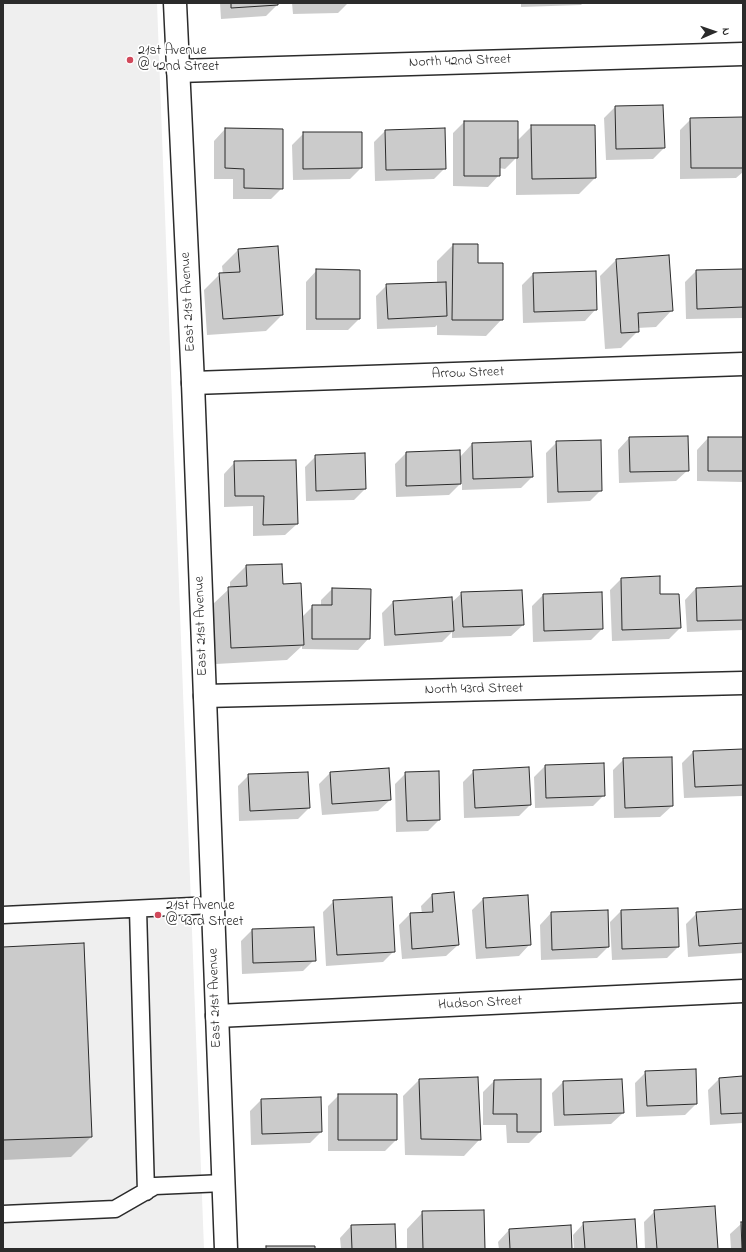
<!DOCTYPE html>
<html>
<head>
<meta charset="utf-8">
<style>
	body { margin:0 }
	#map { position:relative; width:746px; height:1252px; overflow:hidden; background:#fff; font-family:"Indie Flower",sans-serif }
	canvas { display:block }
	.frame { position:absolute; inset:0; border:4px solid #2b2b2b; pointer-events:none }
	.north { position:absolute; left:694px; top:12px; width:40px; height:40px; -webkit-text-stroke:3px #fff; paint-order:stroke; rotate:88deg; font-size:11px; font-weight:700; line-height:16px; text-align:center; color:#2b2b2b }
	.north::after { content:''; display:block; margin:auto; width:14px; height:18px; background:#2b2b2b; clip-path:polygon(50% 0,100% 100%,50% 72%,0 100%) }
</style>
</head>
<body>
<div id="map">
<canvas width="746" height="1252"></canvas>
<div class="frame"></div>
<div class="north">N</div>
</div>
<script>
const g = document.querySelector('canvas').getContext('2d');
g.lineJoin = 'round';
function fill(path, color) { g.fillStyle = color; g.fill(path, 'evenodd'); }
const toPath = rows => new Path2D(rows.map(r => 'M' + r).join(''));
function stroke(path, color, width, dash) { g.strokeStyle = color; g.lineWidth = width; g.lineCap = dash ? 'butt' : 'round'; g.setLineDash(dash || []); g.stroke(path); }
function label(font, color, halo, rows, align = 'center') {
  g.font = font + ' "Indie Flower",sans-serif'; g.lineWidth = 3.5; g.setLineDash([]); g.textBaseline = 'middle'; g.strokeStyle = halo; g.fillStyle = color; for (const [text, x, y, turn = 0] of rows) {
    g.save(); g.translate(x, y); g.rotate((+turn || 0) * Math.PI / 180); g.textAlign = isNaN(turn) ? turn : align; if (halo) g.strokeText(text, 0, 0); g.fillText(text, 0, 0); g.restore();
  }
}
fill(toPath([
	[3,3,157,3,204,1249,3,1249]
]), '#efefef');
fill(toPath([
	[220,3,277,3,277,5,266,16,221,19],
	[292,3,348,3,338,13,293,14],
	[521,3,583,3,581,5,521,7],
	[615,107,664,148,653,159,606,160,604,118],
	[743,118,743,172,736,178,680,179,680,130,691,119],
	[464,122,517,141,532,126,594,126,595,178,579,194,516,195,516,158,505,169,499,168,499,175,488,187,453,186,453,133],
	[225,129,282,188,271,199,233,199,233,179,214,179,214,141],
	[444,129,445,168,434,179,375,181,374,142,385,131],
	[304,133,361,133,361,168,350,179,293,180,292,145],
	[453,245,477,264,502,319,486,336,437,335,437,325,435,327,377,329,376,296,387,285,437,284,437,261],
	[238,250,282,315,266,331,207,335,204,290,220,274,223,274,222,266],
	[668,257,672,310,656,327,637,328,638,331,621,348,605,349,600,276,616,260],
	[317,270,359,319,348,330,306,330,306,282],
	[743,270,743,318,686,319,685,282,696,271],
	[533,274,596,309,585,321,523,323,522,285],
	[687,437,688,470,676,481,619,483,618,450,629,438],
	[708,438,743,438,743,482,697,481,697,450],
	[557,442,601,490,590,501,547,503,546,453],
	[472,444,532,477,521,488,462,490,462,482,449,495,396,497,395,464,406,453,460,457],
	[316,456,365,489,354,500,306,501,305,467],
	[235,462,297,524,285,535,253,536,253,506,224,507,224,474],
	[282,565,282,586,302,617,313,606,321,606,321,600,332,589,369,638,358,650,302,649,302,646,287,660,216,664,213,604,230,588,230,582,246,566],
	[621,579,659,595,680,628,669,639,612,641,610,590],
	[743,587,743,630,687,632,685,600,696,588],
	[462,593,523,625,511,636,452,638,452,632,442,642,384,646,382,613,393,602,451,598,451,603],
	[601,593,602,629,591,640,533,642,532,606,543,595],
	[743,750,743,795,742,796,684,798,682,763,693,752],
	[624,759,672,806,660,817,614,818,613,770],
	[603,764,604,795,593,806,535,808,534,777,545,766],
	[474,771,530,805,519,816,464,818,463,782],
	[330,773,390,800,378,811,322,815,319,784],
	[406,773,439,820,428,831,396,832,395,784],
	[249,775,309,808,298,819,239,821,238,786],
	[432,895,458,945,446,956,402,959,399,925,410,914,422,914,421,906],
	[483,899,530,944,519,956,476,959,472,910],
	[334,901,394,951,383,962,326,966,323,912],
	[743,910,743,953,688,957,686,924,697,913],
	[607,911,608,947,597,958,541,960,540,925,551,913],
	[621,911,678,947,667,958,612,960,610,922],
	[313,928,314,960,303,971,242,974,241,941,252,930],
	[3,948,91,1137,71,1157,3,1160],
	[646,1072,696,1104,685,1115,636,1117,635,1083],
	[743,1077,743,1123,710,1125,708,1090,719,1079],
	[419,1080,480,1139,464,1156,405,1155,403,1096],
	[540,1080,540,1132,529,1143,507,1143,506,1125,483,1125,483,1092,494,1081],
	[563,1082,623,1113,611,1124,554,1126,552,1093],
	[339,1095,396,1140,385,1151,328,1151,328,1106],
	[320,1098,321,1132,310,1143,251,1145,250,1111,261,1100],
	[655,1211,717,1249,645,1249,644,1222],
	[423,1212,484,1249,407,1249,407,1229],
	[584,1223,636,1249,574,1249,573,1235],
	[742,1223,743,1223,743,1249,731,1249,730,1234],
	[351,1226,395,1249,341,1249,340,1238],
	[570,1226,571,1249,499,1249,498,1242,509,1230]
]), '#0003');
const building = toPath([
	[231,3,278,3,278,5,231,8,231,3],
	[663,105,665,148,616,149,615,106,663,105],
	[743,117,743,168,691,168,690,118,743,117],
	[464,121,518,121,518,158,500,158,500,176,464,176,464,121],
	[531,125,595,125,596,178,532,179,531,125],
	[225,128,283,129,283,189,244,188,244,169,225,168,225,128],
	[445,128,446,169,386,170,385,130,445,128],
	[303,132,362,132,362,168,303,169,303,132],
	[453,244,478,244,478,263,503,263,503,320,452,320,453,244],
	[278,246,283,315,223,319,219,273,240,272,238,249,278,246],
	[669,255,673,311,638,313,639,332,621,333,616,259,669,255],
	[316,269,360,270,360,319,316,319,316,269],
	[743,269,743,307,697,309,696,270,743,269],
	[596,271,597,310,534,312,533,273,596,271],
	[446,282,447,316,388,319,386,284,446,282],
	[688,436,689,471,630,472,629,437,688,436],
	[708,437,743,437,743,471,708,471,708,437],
	[601,440,602,491,558,492,556,441,601,440],
	[531,441,533,477,473,479,472,443,531,441],
	[460,450,461,484,406,486,406,452,460,450],
	[365,453,366,489,316,491,315,455,365,453],
	[296,460,298,524,263,525,264,496,235,496,234,461,296,460],
	[282,564,283,584,301,583,304,645,231,648,228,587,247,586,246,565,282,564],
	[660,576,660,594,679,594,681,628,622,630,621,578,660,576],
	[743,586,743,620,697,621,696,588,743,586],
	[332,588,371,589,370,639,312,639,312,605,332,605,332,588],
	[522,590,524,625,463,627,461,592,522,590],
	[602,592,603,629,544,631,543,594,602,592],
	[452,597,454,631,395,635,393,601,452,597],
	[743,749,743,785,695,787,693,751,743,749],
	[672,757,673,806,625,808,623,758,672,757],
	[604,763,605,796,546,798,545,765,604,763],
	[529,767,531,805,475,808,473,770,529,767],
	[389,768,391,800,332,804,330,772,389,768],
	[439,771,440,820,407,821,405,772,439,771],
	[308,772,310,808,250,811,248,774,308,772],
	[454,892,459,945,412,949,410,913,433,912,432,894,454,892],
	[528,895,531,945,486,948,483,898,528,895],
	[392,897,395,952,337,955,333,900,392,897],
	[678,908,679,947,622,949,621,910,678,908],
	[743,909,743,943,699,946,696,912,743,909],
	[608,910,609,947,552,950,551,912,608,910],
	[314,927,316,961,253,963,252,929,314,927],
	[84,943,92,1137,3,1140,3,947,84,943],
	[696,1069,697,1104,647,1106,645,1071,696,1069],
	[743,1076,743,1113,721,1114,719,1078,743,1076],
	[478,1077,481,1140,421,1139,419,1079,478,1077],
	[541,1079,541,1132,517,1132,517,1114,493,1114,494,1080,541,1079],
	[622,1079,624,1113,564,1115,563,1081,622,1079],
	[338,1094,397,1094,397,1140,338,1140,338,1094],
	[321,1097,322,1132,262,1134,261,1099,321,1097],
	[715,1206,718,1249,657,1249,654,1210,715,1206],
	[484,1210,485,1249,423,1249,422,1211,484,1210],
	[635,1219,637,1249,585,1249,583,1222,635,1219],
	[741,1222,743,1222,743,1249,742,1249,741,1222],
	[395,1224,396,1249,352,1249,351,1225,395,1224],
	[571,1225,572,1249,510,1249,509,1229,571,1225],
	[266,1246,315,1246,315,1249,266,1249,266,1246]
]);
fill(building, '#cbcbcb');
stroke(building, '#2b2b2b', 1);
const service = toPath([
	[138,909,146,1192],
	[3,915,213,905],
	[3,1214,115,1209,155,1186,224,1183]
]);
const minor = toPath([
	[178,71,743,54],
	[193,383,743,364],
	[205,696,743,683],
	[217,1016,743,991]
]);
const tertiary = toPath([
	[175,3,193,383,226,1249]
]);
stroke(service, '#2b2b2b', 19);
stroke(minor, '#2b2b2b', 25);
stroke(tertiary, '#2b2b2b', 25);
stroke(service, '#fff', 16);
stroke(minor, '#fff', 22);
stroke(tertiary, '#fff', 22);
for (const [x, y, r, color] of [
	[130,60,4,"#d1495b"],
	[158,915,4,"#d1495b"]
]) { const dot = new Path2D(); dot.arc(x, y, r, 0, 2 * Math.PI); g.fillStyle = color; g.fill(dot); stroke(dot, '#fff', 1.5); }
label('14px', '#2b2b2b', '#fff', [
	["21st Avenue",138,52],
	["@ 42nd Street",138,68],
	["21st Avenue",166,907],
	["@ 43rd Street",166,923]
], 'left');
label('14px', '#2b2b2b', '#fff', [
	["North 42nd Street",460,62,-2],
	["East 21st Avenue",189,302,-93],
	["Arrow Street",468,374,-2],
	["East 21st Avenue",202,626,-92],
	["North 43rd Street",474,690,-1],
	["East 21st Avenue",216,998,-92],
	["Hudson Street",480,1004,-3]
]);
</script>
</body>
</html>
